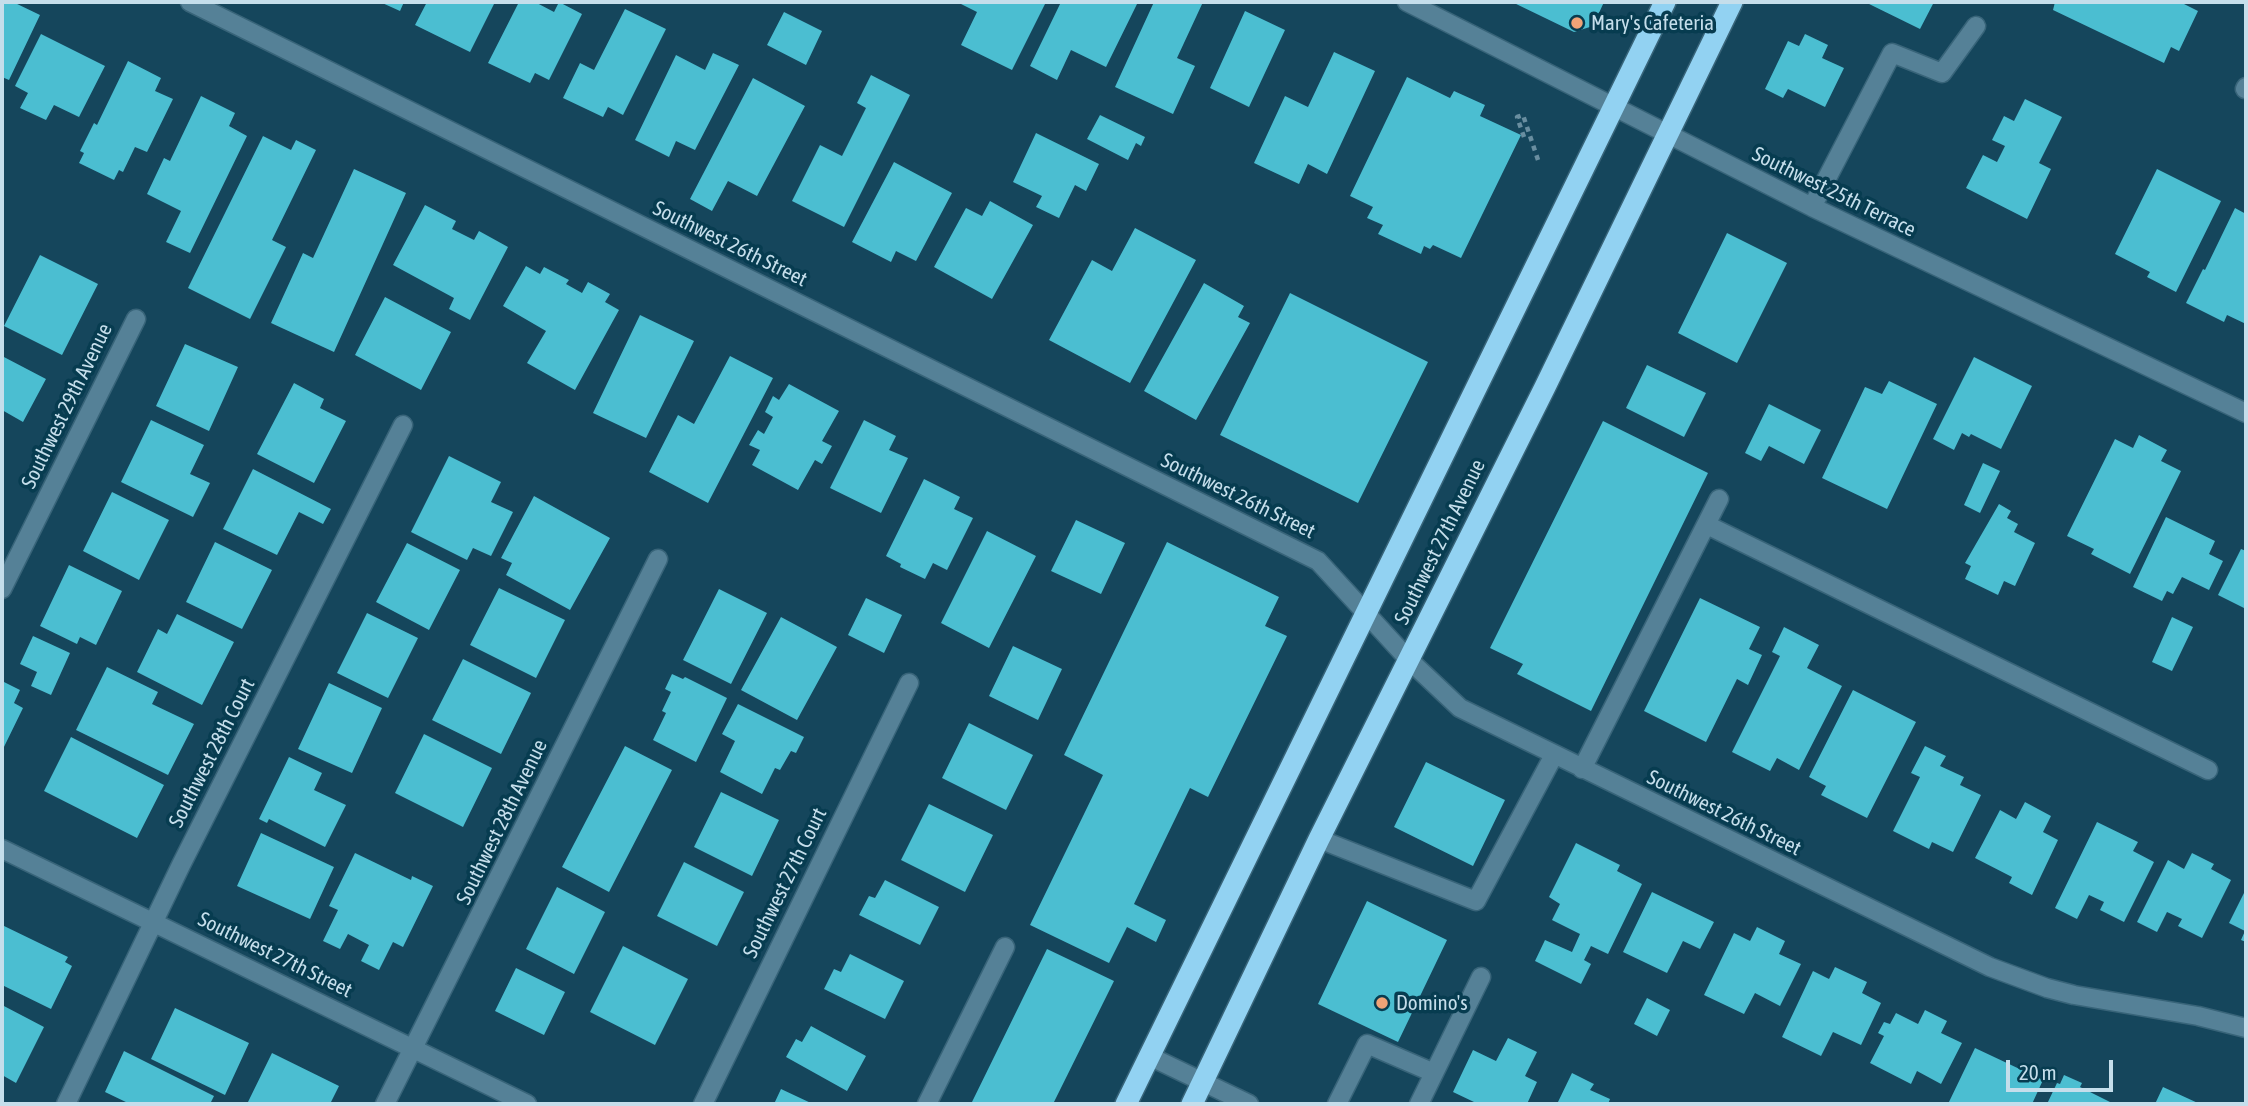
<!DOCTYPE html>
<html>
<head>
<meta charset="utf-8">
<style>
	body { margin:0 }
	#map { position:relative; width:2248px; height:1106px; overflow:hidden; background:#15465c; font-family:"Asap Condensed",sans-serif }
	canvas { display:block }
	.frame { position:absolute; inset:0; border:4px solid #c5deeb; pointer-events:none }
	.scale { position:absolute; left:2006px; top:1060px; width:107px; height:32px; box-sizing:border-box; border:4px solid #c5deeb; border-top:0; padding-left:9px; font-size:21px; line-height:24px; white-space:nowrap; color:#c5deeb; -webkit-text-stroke:5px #073c50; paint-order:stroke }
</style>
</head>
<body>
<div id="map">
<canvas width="2248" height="1106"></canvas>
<div class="frame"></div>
<div class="scale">20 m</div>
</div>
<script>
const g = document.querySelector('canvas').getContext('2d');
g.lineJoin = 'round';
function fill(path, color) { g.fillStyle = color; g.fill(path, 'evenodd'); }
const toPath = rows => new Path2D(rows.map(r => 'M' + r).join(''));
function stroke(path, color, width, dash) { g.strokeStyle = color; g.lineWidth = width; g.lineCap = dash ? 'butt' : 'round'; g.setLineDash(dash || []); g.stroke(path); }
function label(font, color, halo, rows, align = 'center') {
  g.font = font + ' "Asap Condensed",sans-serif'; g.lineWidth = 7; g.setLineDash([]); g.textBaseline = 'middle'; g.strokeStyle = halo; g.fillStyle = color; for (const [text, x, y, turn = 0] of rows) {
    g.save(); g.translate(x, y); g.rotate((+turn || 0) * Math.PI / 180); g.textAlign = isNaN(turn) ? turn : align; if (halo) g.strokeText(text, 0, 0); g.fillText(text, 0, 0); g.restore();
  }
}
fill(toPath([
	[2,2,13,2,40,15,9,80,2,77],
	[380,2,404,2,400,11],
	[427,2,495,2,470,52,415,25],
	[519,2,535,2,554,12,559,2,582,14,549,80,535,73,530,83,488,63],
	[962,2,1046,2,1012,70,961,45,977,12,961,4],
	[1061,2,1138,2,1106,67,1071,50,1057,80,1030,66],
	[1154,2,1203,2,1177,58,1195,66,1173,114,1115,87],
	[1512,2,1604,2,1593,26,1574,32],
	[1865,2,1934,2,1920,29],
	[2055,2,2180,2,2198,11,2179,51,2171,47,2164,63,2053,10],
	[625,9,666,29,623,115,608,107,603,117,563,98,580,63,594,70],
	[1245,11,1285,30,1249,107,1210,88],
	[784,12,822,31,806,65,767,45],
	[41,34,105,66,79,117,54,105,46,120,20,108,28,93,15,86],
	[1805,34,1828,45,1822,58,1844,68,1825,107,1788,89,1783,98,1765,89,1788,41,1799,46],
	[1334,52,1375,71,1327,174,1308,164,1299,184,1254,163,1285,96,1308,107],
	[713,53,739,65,695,150,676,141,669,157,635,140,676,55,705,70],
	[128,61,161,78,155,91,173,99,147,152,135,147,123,172,119,170,114,180,79,163,84,153,80,151,94,123,97,125],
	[871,75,910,95,844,227,792,201,820,145,842,156,866,108,857,103],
	[1407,77,1450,98,1454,91,1485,105,1480,116,1521,135,1461,258,1433,245,1430,249,1424,246,1421,254,1378,234,1383,225,1367,218,1373,207,1350,196],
	[753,78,805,106,757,196,728,181,712,211,690,199],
	[201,96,235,113,229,126,247,136,190,253,166,242,181,211,147,194,164,158,170,161],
	[2025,99,2062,117,2039,163,2051,169,2027,219,1966,188,1983,155,1997,162,2005,146,1992,140,2004,116,2014,121],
	[1100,115,1145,137,1141,146,1136,143,1128,160,1087,139],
	[1036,133,1099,164,1086,191,1075,185,1059,218,1036,207,1042,196,1013,182],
	[263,136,291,150,296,140,316,150,272,240,286,247,250,319,188,288],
	[894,162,952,193,916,261,896,251,891,262,852,242],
	[354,169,406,193,334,352,271,323,303,253,313,258],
	[2157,169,2221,201,2176,292,2147,277,2150,272,2115,254],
	[990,201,1033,225,992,299,934,267,966,208,982,216],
	[425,205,456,221,452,229,474,240,479,231,508,247,470,320,449,309,454,298,393,265],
	[2235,208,2246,214,2246,324,2227,315,2224,322,2186,303,2203,269,2205,270],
	[1135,228,1196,260,1130,383,1049,340,1092,260,1112,271],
	[1727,233,1787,263,1737,363,1678,333],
	[40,255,98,284,62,355,4,326],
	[526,266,540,274,544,267,569,280,566,284,582,293,588,282,610,294,605,302,619,310,575,390,527,363,546,331,503,306],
	[1204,283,1244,306,1238,317,1250,323,1196,420,1144,391],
	[1290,293,1428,362,1358,503,1220,435],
	[385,297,451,332,421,390,355,355],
	[640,315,694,341,646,438,593,413],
	[185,344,238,367,209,431,156,406],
	[2,356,46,379,23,422,2,410],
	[730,356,773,378,708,503,649,472,678,415,694,424],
	[1974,357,2032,386,2001,449,1971,434,1969,437,1962,433,1954,450,1933,439],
	[1647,365,1706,393,1684,437,1626,408],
	[1889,381,1937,404,1887,509,1822,478,1865,387,1882,394],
	[294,383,324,399,320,408,346,421,314,483,257,454],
	[789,384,839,411,822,441,832,446,822,464,815,460,798,490,752,465,760,450,749,445,758,430,764,434,773,417,765,412,773,396,779,400],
	[1769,404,1821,430,1804,464,1769,446,1761,461,1745,453],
	[151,420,204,445,190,474,210,483,193,517,121,482],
	[864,420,896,436,889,450,908,458,881,513,830,488],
	[1603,421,1708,473,1591,711,1517,674,1523,664,1490,648],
	[2139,435,2167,450,2161,461,2181,471,2130,574,2091,554,2094,549,2067,536,2115,439,2133,448],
	[449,456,501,482,491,502,513,512,491,556,473,548,467,560,411,532],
	[1983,463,2000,471,1980,513,1964,505],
	[253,469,331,509,323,524,299,512,277,555,223,529],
	[924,479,960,497,954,509,973,518,947,570,933,563,925,579,900,567,901,564,886,556],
	[112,492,169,520,139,580,83,551],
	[534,496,610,538,570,610,506,575,512,563,501,558],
	[1999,504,2011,511,2007,518,2018,524,2014,532,2035,543,2015,586,2004,581,1998,595,1965,579,1971,566,1965,563],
	[2166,517,2215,541,2209,554,2223,561,2209,590,2182,577,2173,594,2167,591,2162,601,2133,587],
	[1076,520,1125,543,1101,594,1051,571],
	[987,531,1036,556,989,648,941,623],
	[215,542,272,570,242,629,186,602],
	[1167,542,1279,597,1265,626,1287,636,1208,797,1190,788,1134,904,1166,920,1156,942,1127,927,1109,963,1030,925,1103,775,1064,755],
	[407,543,460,570,429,630,376,602],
	[2241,549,2246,551,2246,609,2218,595],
	[69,565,122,591,96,645,80,637,77,644,40,626],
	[499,588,565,620,536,678,470,645],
	[719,589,767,613,731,684,683,660],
	[866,598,902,615,884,653,848,635],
	[1700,598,1760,627,1749,649,1762,655,1748,685,1737,679,1706,742,1644,711],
	[367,613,418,638,388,698,337,673],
	[177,614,234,642,202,705,137,672,158,629,167,634],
	[781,617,837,647,797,720,741,690],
	[2172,617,2193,627,2172,671,2152,662],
	[1784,627,1819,645,1807,668,1842,686,1799,770,1777,758,1770,771,1732,752,1780,656,1772,652],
	[33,636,70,653,51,695,31,686,37,672,20,664],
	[1013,646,1062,669,1038,720,989,696],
	[463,659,531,693,501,754,432,720],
	[107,667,158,692,152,704,194,724,168,775,76,730],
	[672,674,683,679,685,677,727,698,696,762,653,740,666,713,662,711,671,692,665,689],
	[2,681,20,690,14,703,23,708,2,751],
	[329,683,382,708,352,773,298,749],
	[1853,690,1916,722,1867,818,1821,795,1826,786,1809,777],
	[738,704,804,737,796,753,791,751,780,770,775,768,762,794,720,772,735,741,722,734],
	[969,723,1033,755,1006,810,942,778],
	[424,734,492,768,463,827,395,793],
	[71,737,164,785,137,838,44,791],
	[625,746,672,770,609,892,562,867],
	[1925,746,1946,756,1940,766,1964,777,1960,785,1981,795,1953,852,1932,842,1929,849,1893,831,1920,777,1911,773],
	[289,757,322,773,314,790,346,805,325,847,269,819,267,823,259,819],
	[1426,762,1505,800,1473,866,1394,827],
	[721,792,779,820,752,876,694,847],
	[2025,802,2051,816,2043,832,2058,840,2032,895,2009,883,2012,877,1975,858,2000,810,2016,819],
	[929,804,993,835,965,892,901,860],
	[2097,822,2138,842,2133,851,2154,862,2124,922,2100,910,2104,902,2089,895,2077,919,2055,908],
	[261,833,334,867,310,919,237,886],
	[1576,843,1620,865,1617,871,1642,884,1608,954,1591,946,1584,960,1591,964,1581,984,1535,961,1545,940,1572,952,1580,934,1552,920,1560,904,1549,897],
	[355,853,411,880,412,876,433,886,403,947,393,942,379,970,361,961,369,945,348,934,340,949,323,941,338,910,329,906],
	[2192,853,2214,864,2211,869,2231,880,2202,938,2178,926,2182,919,2167,912,2157,932,2137,922,2168,860,2184,869],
	[684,862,744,892,717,946,657,916],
	[885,880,939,907,920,945,859,915,869,896,875,898],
	[557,887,605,912,574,974,526,949],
	[2246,889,2246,942,2241,940,2245,931,2229,923],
	[1652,892,1714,922,1700,949,1683,941,1667,973,1623,952],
	[1367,901,1447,940,1398,1042,1318,1004],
	[2,925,68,957,65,962,72,966,51,1009,2,985],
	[1757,927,1785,941,1779,954,1801,964,1780,1006,1755,993,1744,1014,1704,995,1734,933,1750,941],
	[623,946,688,979,655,1045,590,1012],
	[1047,949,1114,981,1053,1104,971,1104],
	[850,954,904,981,885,1019,824,989,834,969,841,972],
	[1835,967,1867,982,1862,993,1881,1003,1861,1045,1833,1032,1821,1056,1782,1037,1813,971,1829,979],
	[516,968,565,992,544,1035,495,1011],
	[1647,998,1670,1010,1657,1036,1634,1024],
	[2,1005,44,1027,16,1083,2,1075],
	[175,1008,249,1043,225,1095,151,1059],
	[1925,1010,1947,1021,1941,1033,1962,1043,1941,1084,1917,1071,1911,1084,1870,1063,1884,1036,1878,1033,1884,1022,1890,1024,1896,1013,1918,1024],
	[811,1026,866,1056,847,1091,786,1057,796,1039,802,1042],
	[1508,1038,1537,1052,1525,1076,1537,1082,1527,1104,1473,1104,1474,1102,1453,1092,1473,1050,1496,1061],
	[1975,1048,2043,1080,2032,1104,1948,1104],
	[124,1051,214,1096,210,1104,130,1104,105,1092],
	[272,1053,339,1086,330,1104,247,1104],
	[1572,1073,1594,1084,1590,1090,1610,1099,1608,1104,1557,1104],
	[2064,1075,2082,1083,2080,1087,2114,1104,2047,1104,2057,1083,2060,1084],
	[2163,1087,2200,1104,2155,1104],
	[781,1089,813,1104,774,1104]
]), '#4bbed1');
const minor = toPath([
	[190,2,1318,561,1409,660,1460,708,1990,967,2047,988,2074,995,2198,1016,2246,1028],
	[1407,2,1812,207,2246,413],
	[2245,89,2246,87],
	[1812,207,1892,53,1942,73,1976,26],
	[1707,525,2208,770],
	[2,589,136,319],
	[1582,769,1719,499],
	[1319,839,1476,901,1554,755],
	[2,849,527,1104],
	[1149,1056,1249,1104],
	[66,1104,181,865,403,425],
	[385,1104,658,559],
	[703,1104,909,683],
	[927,1104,1005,947],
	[1337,1104,1367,1044,1434,1073],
	[1419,1104,1481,977]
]);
const highway = toPath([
	[1126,1104,1665,2],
	[1192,1104,1319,839,1545,387,1732,2]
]);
stroke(minor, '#386479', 21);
stroke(highway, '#386479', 24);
stroke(toPath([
	[1524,137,1517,117,1523,115,1538,160]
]), '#698ea0', 4.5, [5, 5]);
stroke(minor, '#558197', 18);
stroke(highway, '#92d2f2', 21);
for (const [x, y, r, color] of [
	[1577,23,7,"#efa377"],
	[1382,1003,7,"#efa377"]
]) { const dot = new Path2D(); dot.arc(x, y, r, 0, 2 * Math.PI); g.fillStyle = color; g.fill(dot); stroke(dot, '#073c50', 2.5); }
label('21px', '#c5deeb', '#073c50', [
	["Mary's Cafeteria",1591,23],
	["Domino's",1396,1003]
], 'left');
label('21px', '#c5deeb', '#073c50', [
	["Southwest 25th Terrace",1834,192,26],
	["Southwest 26th Street",730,244,26],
	["Southwest 29th Avenue",67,406,-64],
	["Southwest 26th Street",1238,496,26],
	["Southwest 27th Avenue",1440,542,-64],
	["Southwest 28th Court",212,753,-63],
	["Southwest 26th Street",1724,813,26],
	["Southwest 28th Avenue",502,822,-64],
	["Southwest 27th Court",785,883,-64],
	["Southwest 27th Street",275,955,26]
]);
</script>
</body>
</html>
